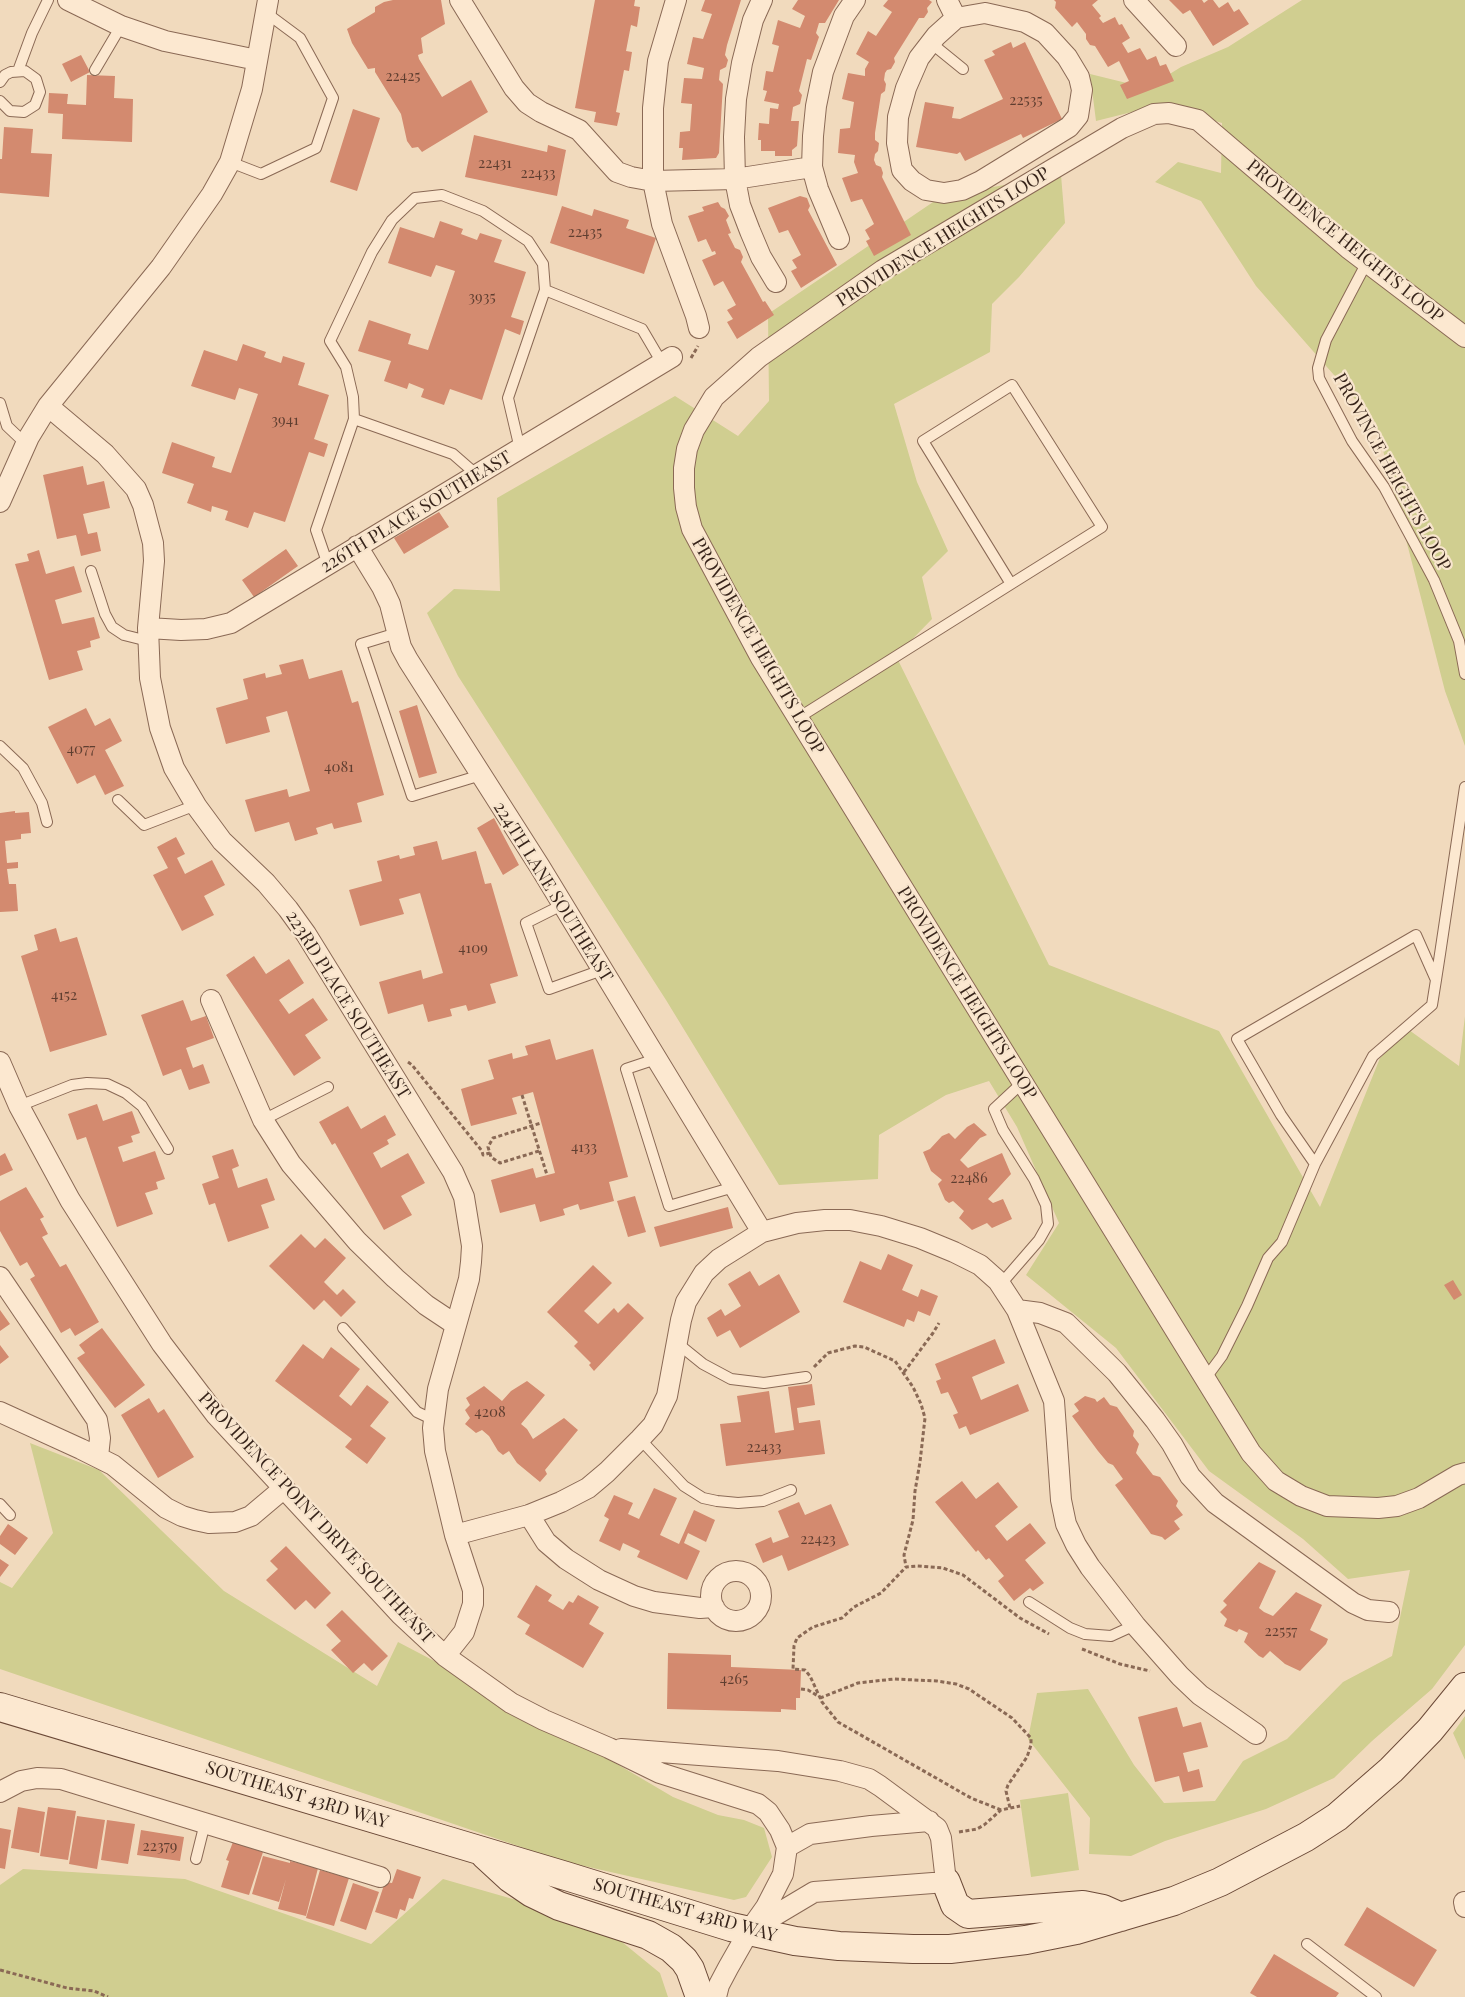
<!DOCTYPE html>
<html>
<head>
<meta charset="utf-8">
<style>
	body { margin:0 }
	canvas { display:block; background:#f1dabd }
</style>
</head>
<body>
<canvas width="1465" height="1997"></canvas>
<script>
const g = document.querySelector('canvas').getContext('2d');
g.lineJoin = 'round';
function fill(path, color) { g.fillStyle = color; g.fill(path, 'evenodd'); }
const toPath = rows => new Path2D(rows.map(r => 'M' + r).join(''));
function stroke(path, color, width, dash) { g.strokeStyle = color; g.lineWidth = width; g.lineCap = dash ? 'butt' : 'round'; g.setLineDash(dash || []); g.stroke(path); }
function label(font, color, halo, rows, align = 'center') {
  g.font = font + ' "Playfair Display",serif'; g.lineWidth = 4.5; g.setLineDash([]); g.textBaseline = 'middle'; g.strokeStyle = halo; g.fillStyle = color; for (const [text, x, y, turn = 0] of rows) {
    g.save(); g.translate(x, y); g.rotate((+turn || 0) * Math.PI / 180); g.textAlign = isNaN(turn) ? turn : align; if (halo) g.strokeText(text, 0, 0); g.fillText(text, 0, 0); g.restore();
  }
}
fill(toPath([
	[1302,0,1465,0,1465,746,1445,691,1376,423,1256,286,1201,201,1155,182,1178,162,1221,173,1222,123,1160,105,1096,121,1090,74,1147,88,1181,67,1228,47],
	[1061,175,1065,223,1019,277,992,304,990,352,894,404,917,482,948,551,922,577,932,619,896,656,1049,965,1219,1031,1320,1207,1380,1058,1409,1030,1459,1066,1465,1016,1465,1645,1432,1689,1372,1741,1334,1778,1266,1809,1165,1841,1131,1856,1089,1854,1090,1818,1028,1739,1037,1693,1088,1689,1134,1765,1164,1803,1215,1801,1243,1761,1287,1739,1343,1682,1392,1656,1410,1570,1348,1579,1303,1539,1209,1471,1116,1348,1026,1275,1059,1223,1017,1127,989,1081,946,1095,879,1135,878,1179,779,1185,666,1000,458,676,427,613,454,589,500,591,497,498,675,396,738,436,769,401,768,314,942,196],
	[30,1443,99,1470,224,1591,377,1686,398,1642,505,1698,673,1797,718,1815,744,1820,764,1828,772,1857,746,1897,734,1900,562,1861,0,1669,0,1582,12,1588,53,1533],
	[1465,1716,1465,1760,1453,1733],
	[1068,1793,1079,1870,1031,1877,1020,1800],
	[23,1869,185,1879,371,1944,443,1879,600,1924,660,1973,668,1997,0,1997,0,1885]
]), '#d0ce90');
fill(toPath([
	[393,0,441,0,445,24,421,38,423,53,418,55,419,59,442,97,471,80,488,112,422,152,418,147,412,148,407,141,401,114,375,72,375,68,368,69,352,43,347,29,375,12,375,7,384,2],
	[595,0,635,0,634,6,640,7,637,27,631,25,626,51,632,52,629,71,624,70,616,112,620,113,617,126,594,122,596,112,575,108],
	[705,0,741,0,727,45,725,55,728,60,726,67,720,70,719,80,723,84,719,153,716,158,682,160,683,148,679,148,680,132,690,131,692,104,681,103,684,78,702,79,704,68,687,64,693,37,703,39,712,14,701,11],
	[798,0,839,0,825,23,819,23,816,33,819,37,811,60,807,59,799,91,802,95,800,104,793,107,791,121,799,121,797,146,792,150,792,156,775,156,775,151,761,151,761,140,758,140,759,123,769,124,770,108,778,109,779,104,764,101,767,91,763,90,766,71,773,72,779,46,772,44,778,20,800,28,805,16,792,9],
	[888,0,929,0,932,2,927,8,928,12,924,18,919,18,894,58,895,62,891,69,887,70,885,73,884,80,886,84,885,91,881,94,875,133,875,140,879,143,878,151,875,154,874,160,876,165,881,167,883,173,882,177,911,235,874,256,866,241,870,239,865,230,874,224,862,199,851,202,842,178,858,173,854,162,855,155,838,153,840,129,850,128,854,102,842,99,848,73,865,76,865,69,869,62,856,54,868,31,876,36,892,12,883,6],
	[1054,0,1098,0,1092,5,1101,16,1099,18,1103,23,1115,17,1119,25,1122,24,1130,38,1122,43,1128,53,1140,48,1147,60,1156,56,1160,66,1166,64,1174,81,1127,99,1120,85,1129,81,1119,61,1108,67,1095,46,1090,45,1086,39,1086,34,1077,22,1072,27,1055,8,1056,2],
	[1169,0,1202,0,1204,3,1208,0,1213,0,1219,8,1228,2,1234,12,1239,9,1249,24,1213,46,1190,10,1183,14],
	[1011,42,1013,48,1025,42,1062,119,1023,138,1021,134,965,161,960,152,957,154,916,147,925,102,954,107,952,118,960,119,1003,99,984,60,995,55,992,51],
	[81,55,90,72,71,82,62,64],
	[87,75,115,76,114,98,133,99,132,142,62,139,63,114,48,113,49,93,68,94,67,104,86,105],
	[353,109,380,118,357,191,330,182],
	[4,127,33,129,31,153,52,154,49,197,0,193,0,159,2,159],
	[474,135,547,152,548,145,566,150,557,196,465,177],
	[800,196,807,198,810,206,808,210,837,265,801,288,791,271,797,268,792,260,801,255,788,230,779,233,768,208],
	[718,202,721,207,725,209,729,216,726,220,731,233,728,234,735,248,740,250,743,257,741,262,763,302,765,301,774,315,737,339,727,322,733,319,727,310,736,305,723,281,714,286,702,260,716,254,715,251,712,252,706,239,698,242,688,216,704,211,702,207],
	[562,206,592,216,594,209,629,220,626,228,656,238,644,274,550,243],
	[440,221,463,229,461,234,477,240,480,233,502,240,494,262,526,272,511,317,524,321,520,335,505,329,482,400,450,389,444,405,421,397,424,389,409,383,407,389,384,381,391,361,358,351,369,320,411,334,408,344,428,350,455,271,436,265,431,277,388,263,400,227,434,238],
	[243,344,266,352,264,357,281,363,283,356,305,363,298,385,329,395,314,439,328,444,324,457,309,452,285,522,254,512,248,528,225,520,228,511,212,506,211,512,187,503,194,484,162,473,172,442,215,457,212,467,231,473,258,394,239,388,235,400,191,386,204,350,237,361],
	[83,466,87,485,104,481,110,508,83,514,88,534,97,532,101,551,81,556,76,535,57,539,43,475],
	[439,512,449,527,404,554,394,538],
	[286,549,298,566,254,597,242,580],
	[39,550,46,574,74,566,82,592,55,600,62,624,94,617,100,638,90,641,91,647,77,651,83,670,49,680,15,564,29,561,27,554],
	[303,659,309,679,342,670,352,703,358,701,384,795,357,803,362,822,334,829,332,823,316,828,318,834,295,841,289,822,255,832,245,800,287,789,289,797,310,791,287,711,266,717,270,732,226,744,216,708,248,699,243,679,265,673,266,678,282,674,279,665],
	[417,705,437,773,419,778,399,711],
	[86,708,95,726,110,718,122,741,105,750,124,786,105,795,95,775,77,784,48,727],
	[15,811,15,813,29,812,31,833,21,834,21,839,5,841,7,863,18,862,18,868,7,869,9,884,16,884,18,911,0,912,0,813],
	[494,818,519,865,503,875,477,828],
	[176,837,185,854,177,858,185,874,212,860,225,885,204,896,214,915,182,931,153,875,168,868,157,847],
	[437,841,442,860,476,851,485,884,491,883,518,976,490,984,496,1003,468,1011,466,1005,450,1009,452,1016,428,1022,423,1004,388,1014,379,982,421,970,423,979,443,973,420,893,399,899,404,914,360,926,349,890,382,881,377,861,399,855,400,859,415,855,413,847],
	[56,928,60,942,77,937,107,1035,50,1052,21,956,38,950,34,935],
	[254,956,266,974,289,959,304,983,279,1000,289,1014,313,998,328,1020,305,1035,321,1058,294,1076,226,975],
	[183,1000,191,1021,206,1016,214,1038,186,1048,193,1068,203,1064,210,1083,189,1090,181,1069,163,1076,141,1015],
	[550,1039,556,1060,593,1049,628,1177,609,1182,614,1201,580,1210,578,1204,563,1209,565,1215,540,1222,535,1204,500,1213,491,1180,533,1168,536,1178,555,1173,533,1092,512,1098,517,1114,471,1126,461,1089,494,1079,488,1060,512,1053,513,1059,528,1055,525,1046],
	[97,1104,103,1121,132,1111,140,1133,131,1136,133,1142,118,1147,123,1162,155,1151,165,1179,156,1182,158,1189,145,1193,153,1214,117,1227,86,1137,77,1140,68,1114],
	[348,1106,361,1129,385,1115,396,1135,387,1140,389,1144,373,1153,381,1168,408,1153,425,1183,401,1196,412,1215,384,1230,335,1143,332,1145,319,1122],
	[974,1123,987,1135,980,1138,960,1160,968,1168,1002,1153,1011,1174,988,1199,993,1203,1003,1199,1012,1219,992,1228,987,1223,972,1230,959,1218,964,1211,953,1201,949,1203,945,1200,938,1184,942,1180,931,1171,923,1152,930,1149,942,1136,949,1133,955,1139,967,1127],
	[233,1149,239,1166,232,1169,238,1188,267,1178,275,1200,261,1205,269,1228,228,1242,215,1203,209,1205,202,1184,219,1178,212,1156],
	[5,1153,13,1170,0,1176,0,1156],
	[26,1187,44,1217,40,1219,48,1234,42,1237,60,1267,66,1264,99,1322,75,1336,70,1328,61,1333,30,1279,35,1276,27,1262,20,1266,0,1231,0,1201],
	[635,1196,646,1232,628,1237,617,1201],
	[728,1207,733,1228,660,1247,654,1227],
	[301,1234,315,1248,325,1238,346,1258,324,1282,337,1295,343,1289,356,1302,341,1317,324,1300,314,1310,269,1266],
	[888,1254,913,1265,902,1290,918,1297,921,1289,938,1296,930,1316,918,1311,914,1322,907,1319,904,1327,843,1302,860,1261,881,1270],
	[593,1265,612,1283,584,1311,598,1324,614,1308,618,1313,628,1303,644,1318,594,1371,589,1365,591,1363,574,1346,578,1342,547,1312],
	[750,1271,759,1286,779,1274,800,1312,740,1348,730,1330,717,1337,707,1318,721,1309,725,1316,741,1306,728,1284],
	[1453,1280,1462,1295,1454,1300,1444,1285],
	[0,1310,10,1324,0,1331],
	[102,1328,145,1385,115,1408,77,1358,85,1353,79,1345],
	[995,1339,1005,1363,972,1377,981,1400,1018,1384,1029,1411,970,1435,966,1426,959,1429,953,1415,958,1413,948,1392,941,1394,936,1381,941,1379,935,1364],
	[303,1344,323,1359,331,1347,360,1369,339,1396,351,1406,367,1385,389,1402,370,1426,386,1438,367,1464,345,1447,352,1439,275,1381],
	[0,1345,9,1357,0,1364],
	[527,1381,545,1395,521,1424,527,1429,533,1439,564,1418,578,1430,545,1470,547,1474,540,1482,517,1463,509,1451,503,1455,498,1451,489,1436,482,1430,476,1433,465,1424,470,1418,465,1410,470,1405,466,1398,484,1386,502,1401,511,1391],
	[812,1384,815,1405,797,1408,799,1423,820,1420,825,1454,726,1466,720,1424,741,1422,737,1396,769,1391,775,1433,794,1430,788,1387],
	[1085,1396,1095,1399,1097,1402,1104,1397,1110,1405,1117,1407,1134,1431,1133,1436,1139,1444,1136,1453,1153,1475,1160,1477,1178,1501,1176,1506,1183,1515,1174,1521,1180,1529,1165,1540,1162,1537,1151,1534,1115,1485,1123,1479,1113,1465,1108,1463,1098,1451,1072,1416,1079,1411,1074,1404],
	[149,1398,158,1413,164,1409,194,1457,158,1478,121,1415],
	[962,1481,976,1499,998,1482,1018,1507,995,1526,1007,1541,1030,1523,1046,1543,1025,1560,1044,1583,1033,1591,1030,1588,1014,1601,998,1581,1004,1576,989,1558,986,1560,978,1550,976,1552,935,1502],
	[654,1488,677,1498,660,1535,679,1544,694,1510,715,1520,706,1542,688,1533,684,1543,700,1551,687,1580,637,1557,640,1551,623,1543,620,1551,599,1541,609,1519,604,1516,614,1495,633,1503,628,1514,639,1519],
	[799,1502,805,1515,831,1504,849,1545,788,1571,782,1555,763,1563,755,1544,771,1537,773,1543,789,1537,778,1511],
	[8,1524,28,1538,15,1555,0,1544,0,1536],
	[286,1546,331,1593,315,1609,306,1600,295,1610,266,1580,278,1569,270,1561],
	[0,1559,9,1565,0,1577],
	[1259,1562,1276,1571,1259,1608,1264,1612,1273,1616,1296,1592,1322,1605,1310,1630,1328,1639,1326,1644,1300,1671,1285,1664,1270,1651,1263,1658,1259,1656,1244,1642,1248,1633,1239,1629,1237,1632,1224,1626,1227,1619,1220,1612,1227,1605,1223,1601],
	[536,1585,552,1595,548,1601,563,1610,569,1601,573,1603,578,1595,599,1607,589,1624,604,1633,583,1668,525,1634,530,1625,517,1617],
	[342,1610,388,1656,372,1671,364,1663,353,1673,331,1650,341,1641,326,1625],
	[668,1653,731,1655,731,1667,801,1670,800,1698,796,1698,796,1710,781,1709,781,1712,667,1709],
	[1177,1707,1183,1727,1201,1722,1208,1747,1183,1753,1188,1772,1199,1769,1203,1787,1183,1792,1179,1776,1155,1782,1138,1717],
	[18,1807,45,1812,39,1853,11,1848],
	[48,1807,76,1811,68,1860,40,1856],
	[77,1816,105,1820,97,1869,69,1864],
	[107,1820,135,1824,128,1864,101,1860],
	[0,1828,11,1830,5,1869,0,1868],
	[141,1830,184,1837,180,1861,137,1855],
	[233,1842,263,1852,249,1895,221,1887,229,1861,226,1860],
	[263,1856,290,1863,290,1861,318,1868,306,1916,278,1909,286,1879,279,1902,252,1894],
	[397,1869,421,1877,413,1899,409,1898,405,1911,400,1909,397,1919,375,1912,385,1882,392,1883],
	[320,1870,349,1878,334,1926,306,1918],
	[353,1883,379,1892,366,1930,340,1921],
	[1367,1907,1437,1950,1414,1987,1344,1945],
	[1274,1954,1339,1993,1336,1997,1257,1997,1250,1993]
]), '#d38a6f');
const lane = toPath([
	[931,43,963,69],
	[95,70,121,26],
	[18,71,32,33,48,0],
	[0,82,5,75,11,72,25,71,36,79,40,92,35,105,24,112,10,111,0,101],
	[230,162,261,174,316,148,333,98,300,38,265,12],
	[1367,262,1326,340,1318,368,1319,378,1352,441,1384,487,1434,580,1459,641,1465,674],
	[0,403,7,426,26,444],
	[354,419,353,397,346,367,330,341,372,252,392,220,415,198,442,195,483,211,528,241,543,264,545,290],
	[520,449,508,398,545,290,642,329,662,363],
	[328,565,316,530,354,419,453,454,477,475],
	[91,571,105,614,112,627,124,635,148,641],
	[397,633,361,644,412,796,481,775],
	[798,718,1011,584,1102,527,1012,385,923,441,1011,584],
	[0,746,23,768,42,803,47,822],
	[118,800,144,825,196,805],
	[562,905,526,923,549,989,602,970],
	[1436,980,1416,935,1237,1039,1281,1115,1315,1164,1373,1056,1432,1005,1436,980,1440,954,1465,787],
	[656,1059,626,1069,669,1206,734,1187],
	[19,1106,72,1085,87,1083,107,1084,126,1093,142,1106,168,1149],
	[263,1120,328,1087],
	[1000,1285,1039,1240,1048,1224,1046,1205,1034,1179,1003,1130,994,1109,1023,1082],
	[343,1328,417,1412,434,1420],
	[677,1343,703,1364,731,1379,764,1383,806,1377],
	[1205,1379,1222,1356,1247,1306,1268,1258,1282,1242,1315,1164],
	[640,1439,684,1486,703,1498,717,1501,738,1503,763,1501,791,1490],
	[0,1504,10,1515],
	[1029,1602,1070,1628,1085,1634,1111,1636,1135,1625],
	[196,1859,205,1823],
	[1307,1944,1376,1997]
]);
const street = toPath([
	[68,0,121,26,165,41,257,60],
	[460,0,514,88,527,103,541,112,579,130,617,172,631,177,653,181,735,179,812,167],
	[676,0,658,61,653,108,653,181,662,224,696,316,699,328],
	[762,0,753,20,742,63,736,99,734,137,735,179,740,205,750,231,761,257,776,282],
	[947,0,956,18],
	[1134,0,1176,46],
	[985,13,1025,22,1045,33,1067,57,1079,77,1082,90,1078,116,1069,127,981,181,962,190,944,193,926,190,912,181,902,170,897,143,898,117,906,88,919,58,936,36,956,18,985,13],
	[839,239,818,189,812,167,813,136,816,106,823,72,844,16,855,0],
	[1465,337,1348,248,1198,120,1169,113,1154,114,1122,128,883,270,759,357,714,397,694,430,687,449,684,468,684,488,686,507,692,529,761,658,1251,1453,1276,1481,1301,1496,1327,1506,1378,1508,1397,1506,1419,1498,1458,1475,1465,1473],
	[48,406,105,454,136,489,143,505,153,543,154,561,148,628,150,678,160,728,174,768,197,807,222,841,266,883,288,909,306,934,453,1172,464,1197,472,1246,471,1262,469,1279,438,1389,433,1428,435,1451,455,1535,473,1590,473,1604,464,1632,445,1656],
	[0,502,29,437,48,406,161,267,212,194,230,162,252,89,268,0],
	[357,546,382,587,390,604,401,647,408,660,540,867,762,1232],
	[148,628,181,630,206,629,231,623,672,357],
	[211,1000,263,1120,291,1164,357,1241,395,1278,426,1305,456,1325],
	[0,1062,19,1106,70,1200,162,1344,216,1415,401,1615,445,1656,511,1703,544,1720,609,1748,660,1773,758,1804,768,1812,780,1830,787,1847,783,1874,766,1907,749,1931,728,1968,719,1985,716,1997],
	[0,1277,97,1420,100,1438,98,1457],
	[1017,1310,1040,1313,1066,1323,1117,1373,1155,1420,1172,1444,1190,1476,1215,1503,1353,1603,1368,1610,1389,1612],
	[0,1412,81,1449,113,1465,166,1508,182,1516,195,1520,209,1523,235,1522,251,1516,283,1489],
	[529,1515,546,1542,566,1559,599,1580,634,1596,654,1602,700,1608,714,1607],
	[455,1535,529,1515,561,1502,588,1488,607,1472,640,1439,653,1425,667,1396,681,1320,686,1302,704,1273,719,1259,762,1232,797,1223,825,1220,850,1220,881,1226,920,1238,954,1252,980,1265,998,1281,1017,1310,1054,1401,1061,1500,1066,1524,1076,1545,1090,1567,1135,1625,1180,1676,1200,1695,1256,1734],
	'711 1596a25 25 0 1 1 50 0a25 25 0 1 1-50 0Z',
	[621,1749,778,1761,840,1771,869,1779,880,1786,937,1828,941,1838,946,1882,814,1892,757,1926],
	[0,1792,21,1781,37,1778,61,1779,380,1877],
	[787,1847,810,1834,871,1826,929,1821],
	[1464,1902,1465,1907]
]);
const secondary = toPath([
	[0,1707,566,1876,731,1927,795,1941,839,1946,913,1949,950,1949,1026,1940,1076,1930,1174,1901,1220,1882,1306,1837,1337,1817,1391,1770,1430,1730,1465,1687],
	[485,1855,510,1878,532,1893,559,1906,648,1935,671,1948,684,1960,690,1969,700,1997],
	[946,1882,955,1905,968,1914,1083,1905,1103,1909,1121,1917]
]);
stroke(lane, '#8a6955', 12);
stroke(street, '#8a6955', 22);
stroke(secondary, '#6c4a38', 30);
stroke(toPath([
	[691,358,698,346],
	[408,1062,412,1065,482,1151,483,1155,490,1153],
	[522,1095,547,1175],
	[539,1151,500,1163,491,1157,488,1147,493,1138,541,1123],
	[814,1367,828,1353,855,1346,864,1347,895,1361,913,1387,921,1404,925,1418,920,1462,915,1491,913,1520,904,1555,906,1567],
	[904,1372,933,1333,939,1323],
	[1082,1649,1120,1664,1150,1671],
	[801,1689,808,1690,818,1696],
	[820,1698,858,1683,894,1679,937,1681,956,1684,969,1689,1012,1718,1031,1738,1031,1745,1027,1757,1008,1785,1006,1791,1010,1808],
	[1001,1810,971,1798,838,1722,822,1702,810,1676,805,1670,793,1669,794,1646,797,1638,813,1627,842,1618,854,1607,881,1593,906,1567,917,1566,943,1568,963,1575,1020,1618,1049,1634],
	[959,1832,977,1829,984,1825,1001,1810,1020,1806],
	[0,1970,67,1988,94,1991,108,1997]
]), '#8a6955', 3, [4, 2.5]);
stroke(lane, '#fce8d0', 10);
stroke(street, '#fce8d0', 20);
stroke(secondary, '#fce8d0', 28);
label('15px', '#5f3e30', null, [
	["22425",403,76],
	["22535",1026,100],
	["22431",495,163],
	["22433",538,173],
	["22435",585,232],
	["3935",482,297],
	["3941",285,420],
	["4077",81,749],
	["4081",339,767],
	["4109",473,948],
	["4152",64,995],
	["4133",584,1147],
	["22486",969,1178],
	["4208",490,1412],
	["22433",764,1447],
	["22423",818,1539],
	["22557",1281,1631],
	["4265",734,1679],
	["22379",160,1846]
]);
label('18px', '#38251b', '#f8e5cd', [
	["PROVIDENCE HEIGHTS LOOP",943,237,-32],
	["PROVIDENCE HEIGHTS LOOP",1345,241,39],
	["PROVINCE HEIGHTS LOOP",1392,472,61],
	["226TH PLACE SOUTHEAST",416,512,-31],
	["PROVIDENCE HEIGHTS LOOP",758,646,60],
	["224TH LANE SOUTHEAST",553,892,58],
	["PROVIDENCE HEIGHTS LOOP",967,993,58],
	["223RD PLACE SOUTHEAST",348,1005,58],
	["PROVIDENCE POINT DRIVE SOUTHEAST",316,1518,47],
	["SOUTHEAST 43RD WAY",297,1795,17],
	["SOUTHEAST 43RD WAY",685,1910,16]
]);
</script>
</body>
</html>
